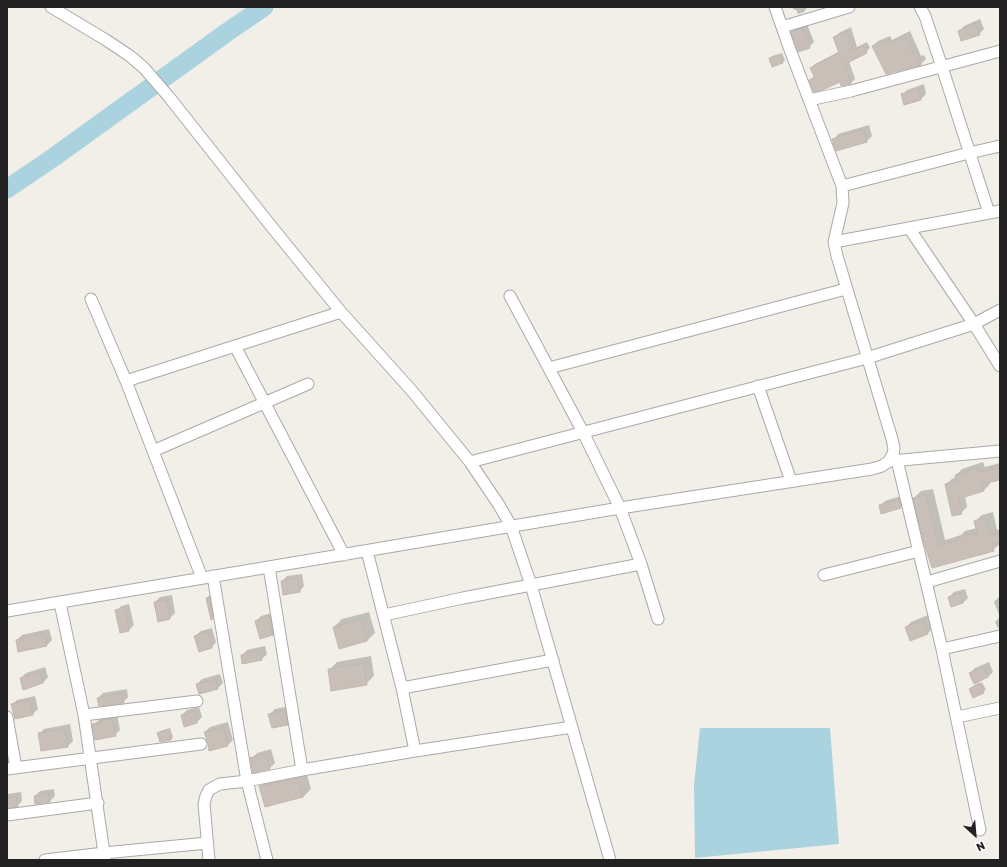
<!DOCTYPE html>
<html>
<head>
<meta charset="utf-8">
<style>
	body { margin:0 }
	#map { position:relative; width:1007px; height:867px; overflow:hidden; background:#f2efe9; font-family:Rubik,sans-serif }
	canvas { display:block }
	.frame { position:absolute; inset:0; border:8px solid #222; pointer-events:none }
	.north { position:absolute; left:955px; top:815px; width:40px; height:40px; -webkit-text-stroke:3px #fff; paint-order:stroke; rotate:154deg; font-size:11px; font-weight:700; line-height:16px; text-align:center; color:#222 }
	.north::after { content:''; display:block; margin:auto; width:14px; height:18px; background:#222; clip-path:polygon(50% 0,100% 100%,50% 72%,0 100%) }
</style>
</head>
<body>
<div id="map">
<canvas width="1007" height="867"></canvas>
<div class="frame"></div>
<div class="north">N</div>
</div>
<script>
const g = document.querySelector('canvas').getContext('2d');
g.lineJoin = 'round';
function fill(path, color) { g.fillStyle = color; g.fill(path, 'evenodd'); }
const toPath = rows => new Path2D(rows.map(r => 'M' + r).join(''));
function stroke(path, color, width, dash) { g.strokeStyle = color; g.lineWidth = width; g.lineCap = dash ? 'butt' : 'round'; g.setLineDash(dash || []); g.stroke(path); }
fill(toPath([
	[700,728,830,728,839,844,695,858,694,785]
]), '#aad3df');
fill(toPath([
	[792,7,807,7,807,8,804,12,798,14,796,10,794,10],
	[980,19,984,29,979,34,959,31,964,26],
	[807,24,814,42,809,47,792,32,797,27],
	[851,27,857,47,867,42,870,48,866,52,849,61,855,79,851,83,842,85,841,81,810,80,815,75,811,68,815,64,840,51,835,38,839,33],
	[910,31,921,56,924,55,926,59,921,64,886,73,873,46,878,41,890,36,892,40],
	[782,53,785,60,783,62,770,59,772,56],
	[924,84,926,94,921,99,905,104,902,95,907,90],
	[869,125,872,136,867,141,833,140,838,134],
	[983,462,985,467,1000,463,1000,479,989,482,990,484,984,490,965,496,967,507,961,513,946,484,953,478,957,477,956,475,962,469],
	[933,489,945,540,961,535,965,531,977,528,975,521,982,515,993,512,997,530,1000,529,1000,544,993,550,933,566,914,498,921,491],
	[904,495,906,502,901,507,880,506,885,501],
	[302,574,304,586,299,592,282,581,287,576],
	[965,589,968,598,963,603,949,597,954,592],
	[212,593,218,613,212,618,207,598],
	[172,595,175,613,170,618,159,620,155,602,160,597],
	[999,597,1000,597,1000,628,998,628,995,622,1000,617,994,602],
	[129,604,134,625,129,630,121,632,116,611,121,606],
	[275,612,278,629,273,635,256,621,261,616],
	[369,612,375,633,367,641,334,627,342,619],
	[928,615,933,628,928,633,911,639,906,627,911,622],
	[212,628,216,642,211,648,195,636,201,631],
	[49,629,52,640,47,645,17,640,22,635],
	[265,646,267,654,262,659,242,655,247,650],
	[371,656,374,676,366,684,329,670,337,662],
	[989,662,993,672,988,677,970,673,975,668],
	[45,667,48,677,43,683,21,678,26,673],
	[220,674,223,683,218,688,197,684,202,679],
	[982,682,986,690,983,692,970,689],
	[127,689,128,697,123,702,98,698,103,693],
	[35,696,38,709,33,714,12,705,17,700],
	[290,706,292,719,287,724,270,714,275,709],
	[199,707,202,717,197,722,182,715,187,710],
	[117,714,120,730,115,735,93,725,99,720,104,718,108,715],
	[228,722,233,740,228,745,205,732,210,727],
	[70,724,73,741,68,746,39,734,44,729],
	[170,728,173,737,171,740,158,733,160,731],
	[271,749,275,763,270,768,254,772,251,759,257,753],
	[306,771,311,789,303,797,261,786,268,778],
	[54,789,55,796,50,801,35,796,40,791],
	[21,792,22,801,17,806,7,807,7,794]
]), '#0003');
stroke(toPath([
	[7,189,54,157,226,33,264,7]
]), '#aad3df', 19);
const building = toPath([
	[975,23,980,35,961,41,958,31,975,23],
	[802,28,810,48,798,52,791,32,802,28],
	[847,31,853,50,863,45,867,53,845,64,851,84,841,86,840,82,822,90,814,92,809,80,815,78,810,68,839,53,833,37,847,31],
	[905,35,916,60,919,60,921,65,886,74,872,46,885,40,887,44,905,35],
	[780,55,783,63,772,67,769,58,780,55],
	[919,89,921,100,904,105,901,94,919,89],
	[864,129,867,142,836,151,832,139,864,129],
	[1000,467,1000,480,982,484,984,491,958,499,962,514,952,516,945,484,957,482,955,475,977,468,979,472,1000,467],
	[926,495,939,546,958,540,958,537,977,533,974,521,986,518,990,536,1000,533,1000,542,992,544,994,551,932,568,924,543,913,498,926,495],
	[899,499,901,508,881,514,879,505,899,499],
	[297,578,300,592,283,595,281,581,297,578],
	[960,593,963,603,951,607,948,597,960,593],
	[209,597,213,619,211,620,206,598,209,597],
	[167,600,170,619,158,622,154,602,167,600],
	[124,608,129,631,120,633,115,610,124,608],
	[270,616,273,635,260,639,255,621,270,616],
	[361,619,367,641,339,649,333,627,361,619],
	[923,620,928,634,910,641,905,627,923,620],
	[208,632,212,648,199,652,194,636,208,632],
	[44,633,47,646,18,652,16,640,44,633],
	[260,651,262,660,242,664,241,655,260,651],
	[363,663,367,685,331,691,328,669,363,663],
	[983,667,988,677,974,684,969,673,983,667],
	[40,672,43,683,23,690,20,678,40,672],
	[216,679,218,689,199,694,196,684,216,679],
	[979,683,984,693,973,698,969,689,979,683],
	[122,693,124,703,99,706,97,698,122,693],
	[30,700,33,715,15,719,11,704,30,700],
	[285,710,288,725,272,728,268,714,285,710],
	[194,711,197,723,184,727,181,715,194,711],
	[112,719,116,736,95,740,92,724,102,722,101,720,112,719],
	[223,727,228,746,209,751,208,743,204,732,223,727],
	[65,729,68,747,41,751,38,733,65,729],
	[168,730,171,740,160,742,157,733,168,730],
	[266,754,270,769,253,773,250,758,266,754],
	[298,778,303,797,265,807,259,786,298,778],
	[49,793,50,802,35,804,34,796,49,793],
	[16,797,18,807,7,808,7,798,16,797]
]);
fill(building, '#c7bfb8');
stroke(building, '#c4b6ab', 1);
const minor = toPath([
	[51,7,106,40,130,56,144,68,169,97,271,226,341,312,412,391,470,462,499,505,511,526,531,585,610,860],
	[920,7,925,16,942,67,989,213],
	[782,27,849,7],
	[809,100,851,91,1000,51],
	[842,186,969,153,1000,146],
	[909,228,974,324,1000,366],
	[834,242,1000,211],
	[510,296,583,432,620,508,641,564,658,619],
	[91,299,126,381,202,578],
	[235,346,344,555],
	[549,368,846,289],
	[126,381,341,312],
	[758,386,791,481],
	[153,451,308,384],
	[897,460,942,649,980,830],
	[891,461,1000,451],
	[470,462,867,358,974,324,1000,310],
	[367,551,402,688,415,751],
	[269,567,302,770],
	[824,575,919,551],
	[213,576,247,781,267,860],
	[927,582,1000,561],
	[60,603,84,715,105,860],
	[7,611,620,508,872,469,882,466,889,461,893,454,894,448,892,439,837,256,834,242,843,203,842,186,789,47,775,7],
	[384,615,463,598,641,564],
	[942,649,1000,636],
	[402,688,553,660],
	[84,715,197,701],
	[7,717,16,768],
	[957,717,1000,708],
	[7,769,201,744],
	[7,815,98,803],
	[45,860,104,853,207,843],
	[209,860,204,804,206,796,209,790,214,787,220,784,247,781,302,770,415,751,572,727]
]);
stroke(minor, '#a9a9a9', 13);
stroke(minor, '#fff', 11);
</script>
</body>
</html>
